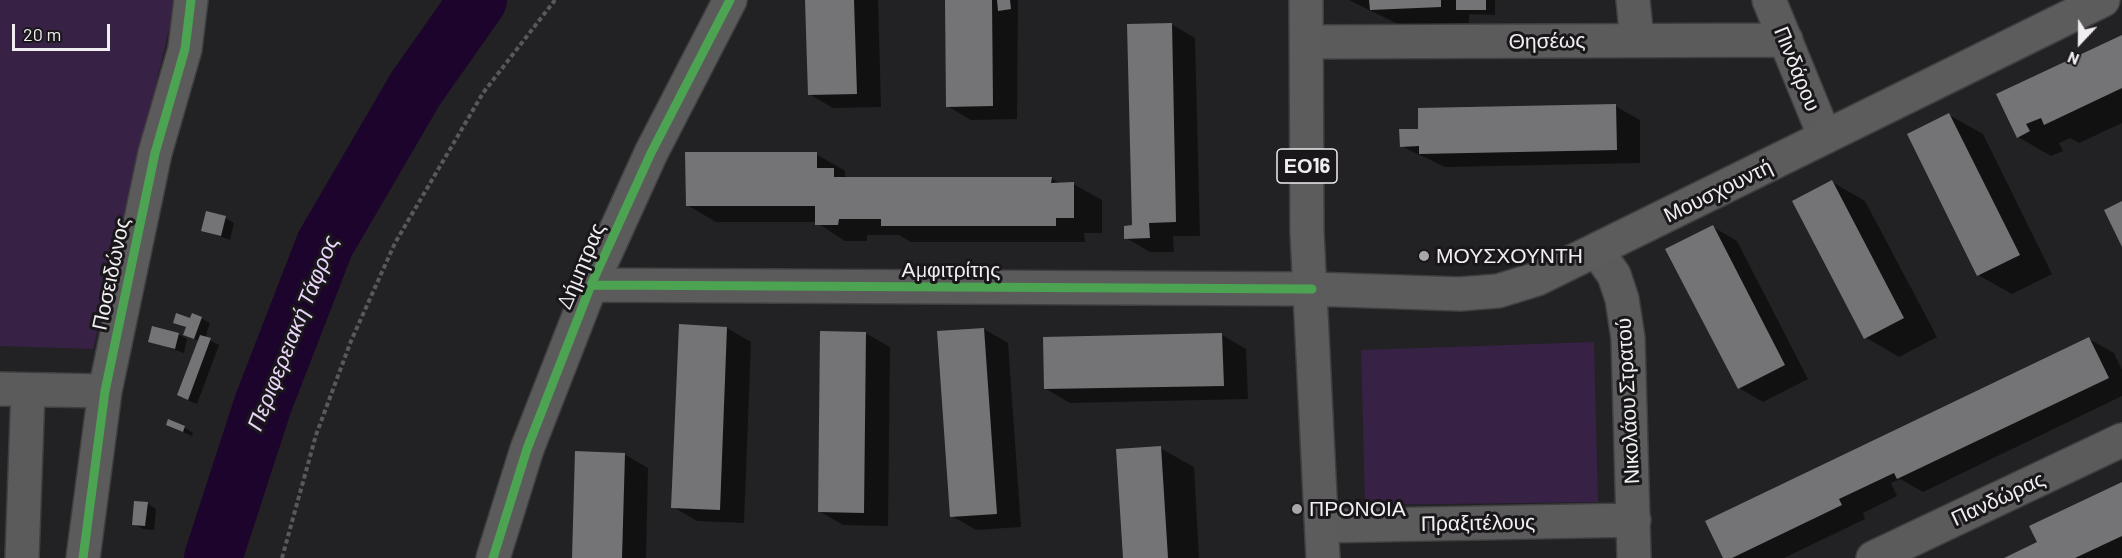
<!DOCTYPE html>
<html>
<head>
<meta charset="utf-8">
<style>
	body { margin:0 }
	#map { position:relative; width:2122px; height:558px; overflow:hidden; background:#222123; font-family:Barlow,sans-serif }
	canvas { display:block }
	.north { position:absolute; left:2050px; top:12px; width:60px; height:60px; -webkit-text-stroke:4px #19171a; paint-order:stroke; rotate:202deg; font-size:16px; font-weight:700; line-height:24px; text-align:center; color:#f0eef1 }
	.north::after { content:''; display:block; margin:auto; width:21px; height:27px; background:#f0eef1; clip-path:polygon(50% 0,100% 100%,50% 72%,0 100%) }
	.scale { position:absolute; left:12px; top:24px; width:98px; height:27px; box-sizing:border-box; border:3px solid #f0eef1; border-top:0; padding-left:8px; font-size:18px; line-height:21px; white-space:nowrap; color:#f0eef1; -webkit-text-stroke:4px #19171a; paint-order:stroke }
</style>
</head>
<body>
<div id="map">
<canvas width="2122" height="558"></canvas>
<div class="north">N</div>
<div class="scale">20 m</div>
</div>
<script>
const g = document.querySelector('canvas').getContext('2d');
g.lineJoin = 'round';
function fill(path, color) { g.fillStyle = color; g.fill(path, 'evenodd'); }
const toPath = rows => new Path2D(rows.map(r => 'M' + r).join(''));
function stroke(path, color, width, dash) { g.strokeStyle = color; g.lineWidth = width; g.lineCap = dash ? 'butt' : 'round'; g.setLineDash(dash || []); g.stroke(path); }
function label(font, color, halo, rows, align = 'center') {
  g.font = font + ' Barlow,sans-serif'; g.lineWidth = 6; g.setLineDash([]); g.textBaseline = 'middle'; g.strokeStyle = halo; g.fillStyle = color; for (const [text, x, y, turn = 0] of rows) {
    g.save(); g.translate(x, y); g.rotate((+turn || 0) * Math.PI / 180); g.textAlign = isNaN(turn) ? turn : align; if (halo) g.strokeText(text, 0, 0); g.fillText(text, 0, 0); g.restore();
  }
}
fill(toPath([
	[0,0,176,0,93,349,0,346],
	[1594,342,1598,502,1365,505,1361,350]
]), '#372245');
fill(toPath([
	[807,0,878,0,881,107,833,108,809,94],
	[946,0,1018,0,1017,119,971,120,947,106],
	[1349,0,1495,0,1495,15,1469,14,1469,23,1400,25],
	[1171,24,1195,38,1200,236,1173,236,1174,252,1150,252,1126,238,1133,227],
	[2122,36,2122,123,2079,143,2070,138,2059,143,2063,151,2051,156,2018,137,1998,95],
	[1615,106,1640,120,1640,163,1445,167,1401,146,1420,131],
	[1949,115,1983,134,2052,274,2012,294,1978,275],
	[816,154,845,171,845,176,850,179,1051,178,1061,184,1073,184,1102,200,1102,233,1084,233,1085,242,911,242,899,235,867,235,867,241,845,241,816,222,716,222,687,205],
	[1832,182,1865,201,1937,337,1899,357,1865,337],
	[225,218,234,223,230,240,203,230],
	[1713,227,1737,241,1808,379,1763,402,1739,388],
	[201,318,210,323,205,338,219,345,197,404,187,400,199,341,185,334,187,328,175,322],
	[680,326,727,328,751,342,744,523,697,521,673,507],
	[984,329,1008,343,1021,527,976,530,952,516],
	[865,333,890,347,888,526,843,525,819,511],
	[178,334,187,339,184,353,149,341],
	[1222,335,1246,349,1248,399,1070,403,1046,389],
	[2089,339,2114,353,2122,370,2122,396,1923,492,1900,479,1891,483,1897,496,1863,513,1865,519,1784,558,1724,558],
	[167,425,184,427,193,433,192,436],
	[1160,448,1194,467,1199,558,1124,558],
	[624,454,648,468,646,558,573,558],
	[2122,484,2122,558,2009,558,2039,543],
	[147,503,156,509,154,530,143,529,134,524]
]), '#0007');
stroke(toPath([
	[213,558,263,404,325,244,416,88,478,0]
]), '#1d042d', 58);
fill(toPath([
	[805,0,854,0,857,94,808,95],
	[945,0,992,0,993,106,946,107],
	[997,0,1010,0,1011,9,998,11],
	[1369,0,1441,0,1441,7,1370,10],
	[1456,0,1486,0,1486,10,1456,10],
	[1172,23,1176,222,1149,223,1150,238,1124,239,1124,226,1132,225,1127,24],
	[2122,35,2122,88,2044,125,2041,118,2026,124,2030,131,2017,138,1996,94],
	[1616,104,1617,150,1419,154,1419,146,1400,147,1399,129,1418,129,1418,108],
	[1949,113,2020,255,1977,276,1907,134],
	[685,152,817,152,817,168,834,168,834,177,1052,177,1051,183,1074,182,1074,218,1056,218,1056,226,881,226,881,219,839,219,838,225,815,225,815,206,686,206],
	[1832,180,1904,318,1864,339,1792,201],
	[2122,201,2122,247,2104,210],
	[206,211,226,216,221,236,201,231],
	[1713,225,1785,365,1738,389,1665,249],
	[176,313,190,318,192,313,202,317,194,339,183,335,186,327,173,323],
	[679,324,727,327,720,510,671,508],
	[152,326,179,333,175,349,148,342],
	[984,328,997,514,950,517,937,331],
	[820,331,866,332,864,513,818,512],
	[1222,333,1224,386,1044,389,1043,337],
	[200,335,211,338,188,400,177,395],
	[2089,337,2109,378,1897,479,1894,473,1839,499,1842,505,1732,558,1723,558,1705,521],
	[168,419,185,426,183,432,166,425],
	[1161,446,1168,558,1123,558,1116,449],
	[575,451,625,453,622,558,572,558],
	[2122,482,2122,536,2075,558,2004,558,2037,542,2029,526],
	[134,501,148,502,145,526,132,525]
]), '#747476');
const minor = toPath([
	[1633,0,1637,40],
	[1769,0,1825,137],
	[1308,42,1786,40],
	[1597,251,1614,275,1622,299,1628,338,1634,558],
	[591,285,1312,289],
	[0,389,105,391],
	[1322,526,1634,520],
	[22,558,28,390],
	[83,558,105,391,155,153,185,49,191,0],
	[493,558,527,449,591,285,651,153,730,0],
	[1873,558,2122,440]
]);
const major = toPath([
	[1306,0,1307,232,1323,558],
	[1312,289,1460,294,1498,291,1537,279,2103,0]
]);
stroke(minor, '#3f3e40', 36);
stroke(major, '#3f3e40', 36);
stroke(toPath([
	[282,558,316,435,351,341,395,243,483,93,555,0]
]), '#5a595a', 4, [4.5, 3]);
stroke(minor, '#5b5b5b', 33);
stroke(major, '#5d5c5d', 33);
stroke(toPath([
	[591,285,1312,289],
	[83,558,105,391,155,153,185,49,191,0],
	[493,558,527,449,591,285,651,153,730,0]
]), '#4ca352', 9);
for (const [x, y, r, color] of [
	[1424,256,6,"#a8a6a9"],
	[1297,509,6,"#a8a6a9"]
]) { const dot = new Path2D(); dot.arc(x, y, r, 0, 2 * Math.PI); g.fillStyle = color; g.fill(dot); stroke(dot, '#19171a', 2); }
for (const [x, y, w] of [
	[1307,166,60]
]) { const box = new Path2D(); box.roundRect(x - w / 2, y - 17, w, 34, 4.5); g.fillStyle = '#19171a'; g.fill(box); stroke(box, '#f0eef1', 1.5); }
label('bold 20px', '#f0eef1', null, [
	["ΕΟ16",1307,166]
]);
label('21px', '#f0eef1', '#19171a', [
	["Θησέως",1547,41,-1],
	["Πινδάρου",1797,69,68],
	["Μουσχουντή",1718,191,-26],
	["Δήμητρας",581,266,-67],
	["Αμφιτρίτης",951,270],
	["Ποσειδώνος",111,274,-78],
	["Νικολάου Στρατού",1628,401,-93],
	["Πανδώρας",1998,499,-25],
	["Πραξιτέλους",1478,523,-1]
]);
label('21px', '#f0eef1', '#19171a', [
	["ΜΟΥΣΧΟΥΝΤΗ",1436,256],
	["ΠΡΟΝΟΙΑ",1309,509]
], 'left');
label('italic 22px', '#e9d4fa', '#19171a', [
	["Περιφερειακή Τάφρος",293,333,-68]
]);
</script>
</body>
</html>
